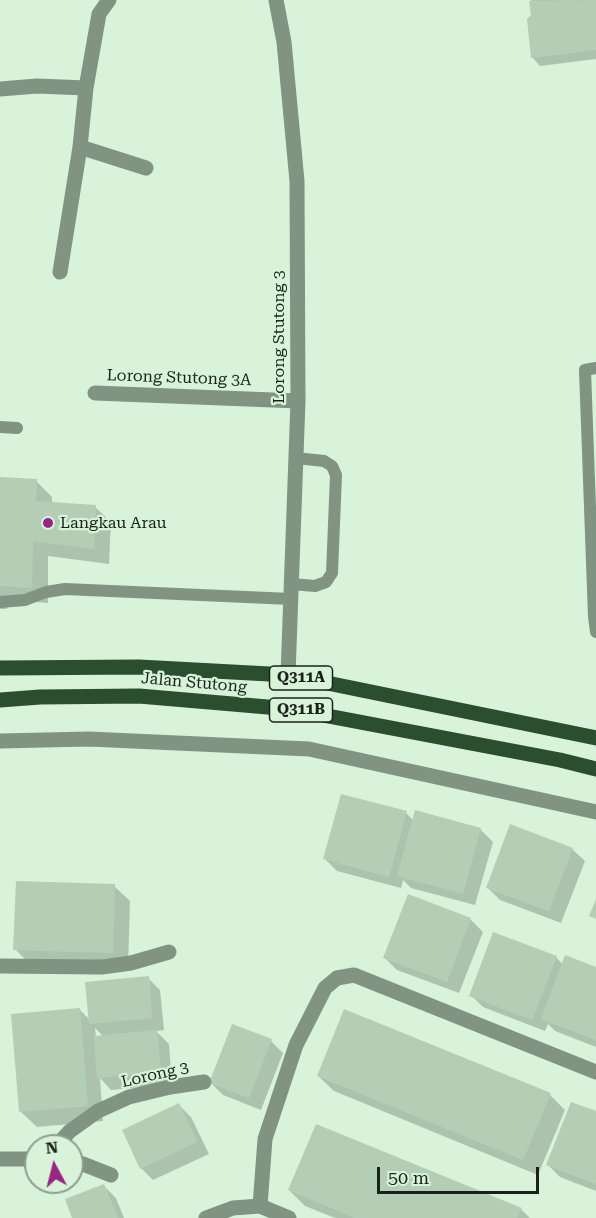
<!DOCTYPE html>
<html>
<head>
<meta charset="utf-8">
<style>
	body { margin:0 }
	#map { position:relative; width:596px; height:1218px; overflow:hidden; background:#d8f3d9; font-family:"Roboto Serif",serif }
	canvas { display:block }
	.north { position:absolute; left:24px; top:1134px; width:60px; height:60px; box-sizing:border-box; background:#d8f3d9; border:2px solid #8c9f8c; border-radius:50%; rotate:353deg; font-size:16px; font-weight:700; line-height:24px; text-align:center; color:#192219 }
	.north::after { content:''; display:block; margin:auto; width:21px; height:27px; background:#982684; clip-path:polygon(50% 0,100% 100%,50% 72%,0 100%) }
	.scale { position:absolute; left:377px; top:1167px; width:162px; height:27px; box-sizing:border-box; border:3px solid #192219; border-top:0; padding-left:8px; font-size:18px; line-height:21px; white-space:nowrap; color:#192219; -webkit-text-stroke:4px #d8f3d9; paint-order:stroke }
</style>
</head>
<body>
<div id="map">
<canvas width="596" height="1218"></canvas>
<div class="north">N</div>
<div class="scale">50 m</div>
</div>
<script>
const g = document.querySelector('canvas').getContext('2d');
g.lineJoin = 'round';
function fill(path, color) { g.fillStyle = color; g.fill(path, 'evenodd'); }
const toPath = rows => new Path2D(rows.map(r => 'M' + r).join(''));
function stroke(path, color, width, dash) { g.strokeStyle = color; g.lineWidth = width; g.lineCap = dash ? 'butt' : 'round'; g.setLineDash(dash || []); g.stroke(path); }
function label(font, color, halo, rows, align = 'center') {
  g.font = font + ' "Roboto Serif",serif'; g.lineWidth = 4.5; g.setLineDash([]); g.textBaseline = 'middle'; g.strokeStyle = halo; g.fillStyle = color; for (const [text, x, y, turn = 0] of rows) {
    g.save(); g.translate(x, y); g.rotate((+turn || 0) * Math.PI / 180); g.textAlign = isNaN(turn) ? turn : align; if (halo) g.strokeText(text, 0, 0); g.fillText(text, 0, 0); g.restore();
  }
}
fill(toPath([
	[526,0,596,0,596,59,540,66,532,57,533,15,531,0],
	[0,479,36,481,52,497,52,504,95,507,111,522,109,564,48,556,48,603,9,600,7,609,0,609],
	[406,813,414,821,480,829,493,842,475,905,411,888,403,880,401,888,337,871,325,859],
	[572,849,585,861,561,923,500,900,487,887],
	[114,886,130,901,128,968,31,965,15,949],
	[409,896,471,920,483,932,459,993,397,970,385,958],
	[556,957,563,965,596,969,596,1047,555,1031,548,1024,545,1031,483,1007,471,995],
	[148,978,160,990,164,1030,156,1031,169,1044,172,1084,111,1090,100,1078,103,1121,37,1127,21,1112,79,1009,90,1020],
	[95,1028,103,1036,96,1037],
	[271,1041,283,1053,261,1110,223,1095,211,1083],
	[318,1076,550,1095,565,1110,538,1175,334,1091],
	[179,1105,191,1117,209,1154,153,1180,141,1168],
	[596,1113,596,1191,560,1177,548,1165],
	[104,1186,116,1198,124,1218,74,1218],
	[289,1190,521,1209,530,1218,335,1218,305,1206]
]), '#0003');
fill(toPath([
	[596,0,596,50,531,58,527,19,531,15,529,1],
	[0,477,37,479,36,501,96,505,94,549,33,541,32,588,0,586],
	[341,794,407,811,389,877,323,859],
	[415,810,481,828,463,894,397,876],
	[510,824,573,848,549,911,486,888],
	[16,881,115,884,113,953,13,950],
	[408,894,471,918,447,982,383,958],
	[596,899,596,919,589,916],
	[493,932,557,956,532,1020,469,996],
	[565,955,596,967,596,1040,541,1019],
	[149,976,152,1018,89,1024,85,982],
	[80,1008,88,1106,19,1112,11,1014],
	[344,1009,551,1093,523,1160,317,1076],
	[232,1024,272,1039,249,1098,209,1083],
	[157,1030,161,1072,97,1078,94,1036],
	[571,1102,596,1111,596,1184,546,1165],
	[179,1103,197,1142,140,1169,122,1130],
	[316,1124,522,1208,517,1218,355,1218,288,1190],
	[104,1184,118,1218,72,1218,65,1199]
]), '#b4ceb5');
stroke(toPath([
	[596,368,585,370,594,617,596,632],
	[0,427,17,428],
	[292,584,315,586,326,582,332,573,336,475,332,466,324,461,296,458],
	[0,602,25,600,46,592,65,589,291,599]
]), '#809481', 12);
stroke(toPath([
	[276,0,284,42,297,181,298,401,288,675],
	[0,89,37,86,86,88],
	[80,147,146,168],
	[60,272,80,147,86,88,99,14,109,0],
	[95,393,298,401],
	[0,741,89,739,309,749,596,812],
	[0,966,102,967,131,963,169,952],
	[56,1146,70,1131,98,1111,129,1097,170,1087,204,1082],
	[0,1159,36,1159],
	[72,1163,83,1164,111,1175],
	[260,1206,265,1139,296,1045,325,988,337,978,354,975,596,1072],
	[206,1218,233,1208,260,1206,289,1218]
]), '#809481', 15);
stroke(toPath([
	[0,668,139,667,288,675,596,738],
	[0,700,40,697,139,696,291,709,560,760,596,769]
]), '#2b4e2e', 15);
for (const [x, y, r, color] of [
	[48,523,6,"#982684"]
]) { const dot = new Path2D(); dot.arc(x, y, r, 0, 2 * Math.PI); g.fillStyle = color; g.fill(dot); stroke(dot, '#d8f3d9', 2); }
for (const [x, y, w] of [
	[301,678,63],
	[301,710,63]
]) { const box = new Path2D(); box.roundRect(x - w / 2, y - 12, w, 24, 4.5); g.fillStyle = '#d8f3d9'; g.fill(box); stroke(box, '#192219', 1.5); }
label('bold 15px', '#192219', null, [
	["Q311A",301,678],
	["Q311B",301,710]
]);
label('16px', '#192219', '#d8f3d9', [
	["Lorong Stutong 3",279,337,-90],
	["Lorong Stutong 3A",179,378,2],
	["Jalan Stutong",194,683,5],
	["Lorong 3",155,1075,-13]
]);
label('16px', '#192219', '#d8f3d9', [
	["Langkau Arau",60,523]
], 'left');
</script>
</body>
</html>
